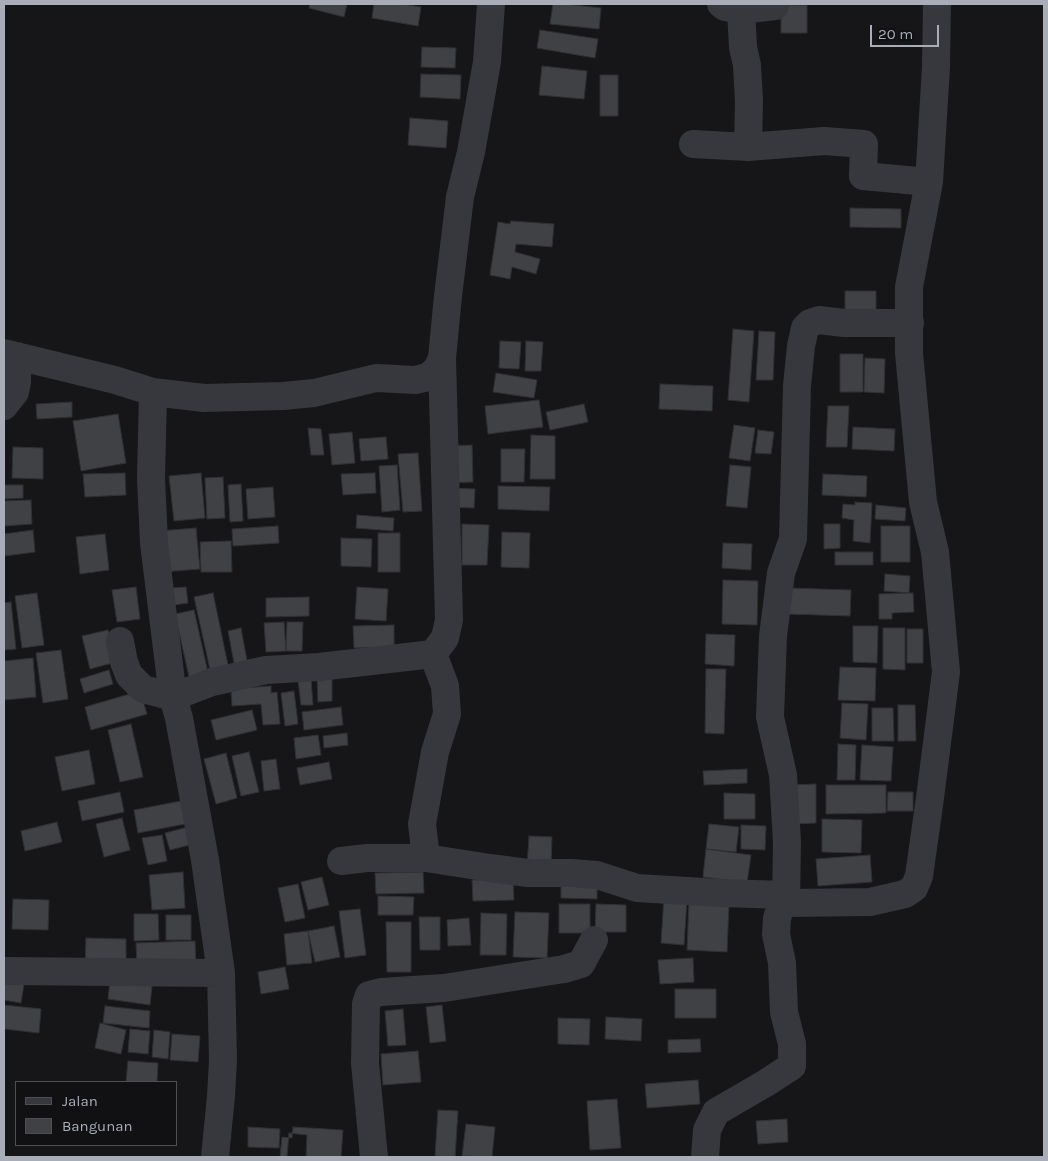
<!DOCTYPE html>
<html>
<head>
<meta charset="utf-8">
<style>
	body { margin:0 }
	#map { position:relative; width:1048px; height:1161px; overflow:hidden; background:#161618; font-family:Karla,sans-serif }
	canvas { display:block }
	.frame { position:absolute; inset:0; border:5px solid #a8adb8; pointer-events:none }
	.legend { position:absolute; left:15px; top:1081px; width:162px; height:65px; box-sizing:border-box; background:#111113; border:1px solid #4d4f55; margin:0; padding:6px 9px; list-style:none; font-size:15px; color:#a8adb8 }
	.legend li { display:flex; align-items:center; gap:10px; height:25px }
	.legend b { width:25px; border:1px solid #4d4f55 }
	.scale { position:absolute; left:870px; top:25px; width:69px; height:22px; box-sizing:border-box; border:2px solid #a8adb8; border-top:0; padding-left:6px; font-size:15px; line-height:18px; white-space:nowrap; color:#a8adb8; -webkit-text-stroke:4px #111113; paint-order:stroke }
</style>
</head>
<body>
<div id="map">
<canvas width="1048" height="1161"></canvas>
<div class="frame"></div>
<ul class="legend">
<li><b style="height:6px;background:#37383d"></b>Jalan</li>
<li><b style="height:14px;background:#404145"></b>Bangunan</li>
</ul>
<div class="scale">20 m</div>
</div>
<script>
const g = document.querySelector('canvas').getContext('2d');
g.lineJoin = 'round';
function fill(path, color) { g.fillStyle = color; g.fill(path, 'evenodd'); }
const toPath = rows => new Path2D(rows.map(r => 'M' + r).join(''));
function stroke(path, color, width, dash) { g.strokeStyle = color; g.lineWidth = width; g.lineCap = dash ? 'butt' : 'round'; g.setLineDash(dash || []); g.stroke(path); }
const building = toPath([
	[310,4,347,4,344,17,309,8,310,4],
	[374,4,403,4,421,7,418,26,372,18,374,4],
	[553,4,565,4,601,8,599,29,550,24,553,4],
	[781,5,807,5,807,33,781,33,781,5],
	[540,30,598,39,595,58,537,48,540,30],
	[422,47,456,48,455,68,421,67,422,47],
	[542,66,587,71,584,99,539,95,542,66],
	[421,74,461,75,460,99,420,97,421,74],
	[600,75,618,75,618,116,600,116,600,75],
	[410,118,448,121,446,148,408,145,410,118],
	[850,208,901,209,901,228,850,227,850,208],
	[511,221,554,224,552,247,516,244,515,252,540,259,536,274,512,267,510,279,490,275,498,222,510,224,511,221],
	[845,291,876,291,876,322,845,322,845,291],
	[733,329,754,331,749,402,728,400,733,329],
	[759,331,775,332,773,380,756,380,759,331],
	[500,341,521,342,519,369,499,368,500,341],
	[526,341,543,342,541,371,525,371,526,341],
	[840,354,863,354,863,392,840,392,840,354],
	[865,358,885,359,884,393,864,392,865,358],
	[496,373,537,380,534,398,493,392,496,373],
	[660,384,713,386,712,411,659,409,660,384],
	[539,400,543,427,488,434,485,406,539,400],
	[72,402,72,417,37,419,36,404,72,402],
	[584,404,588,422,550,430,546,412,584,404],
	[828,406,849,406,847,447,826,447,828,406],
	[118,414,126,463,81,471,73,421,118,414],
	[734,425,755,428,750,461,729,458,734,425],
	[853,427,895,429,894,451,852,449,853,427],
	[308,428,321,429,324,455,311,455,308,428],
	[758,430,774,432,771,454,755,453,758,430],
	[352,432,355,463,332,465,329,434,352,432],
	[531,435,555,436,555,479,530,479,531,435],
	[386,437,388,459,361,461,359,439,386,437],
	[472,445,473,482,447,483,447,446,472,445],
	[13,447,43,448,43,479,12,478,13,447],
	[501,449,525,449,524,482,501,482,501,449],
	[418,453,422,511,403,512,398,454,418,453],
	[397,465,400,510,382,512,379,466,397,465],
	[730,465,751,467,747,508,726,506,730,465],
	[125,473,126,495,85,497,83,474,125,473],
	[201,473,205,518,174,521,169,476,201,473],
	[375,473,376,493,343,495,341,474,375,473],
	[823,474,867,476,866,497,822,495,823,474],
	[223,477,225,518,207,519,205,478,223,477],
	[241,484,243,521,230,522,228,485,241,484],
	[4,485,23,485,23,498,4,499,4,485],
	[498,486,550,487,549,511,498,509,498,486],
	[273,487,275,517,248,519,246,489,273,487],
	[448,488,475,489,474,508,447,507,448,488],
	[31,500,32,524,4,526,4,501,31,500],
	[855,502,872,503,870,543,853,541,854,520,842,518,843,504,855,505,855,502],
	[876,505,906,508,905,521,875,519,876,505],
	[357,515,394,518,393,531,356,528,357,515],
	[462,524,489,525,487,565,462,565,462,524],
	[824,524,840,524,840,548,824,549,824,524],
	[278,526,279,543,233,546,232,529,278,526],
	[881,526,910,526,910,562,881,562,881,526],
	[196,528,200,569,162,572,159,531,196,528],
	[33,530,35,552,5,556,4,534,33,530],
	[502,532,530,533,529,568,501,567,502,532],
	[378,533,400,533,400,572,378,572,378,533],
	[105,534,109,570,80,574,76,537,105,534],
	[341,538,372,539,371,567,341,566,341,538],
	[231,541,232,572,201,572,200,542,231,541],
	[723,543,752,544,751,570,722,568,723,543],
	[835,552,873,552,873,565,835,565,835,552],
	[885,574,910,576,909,593,884,591,885,574],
	[723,580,758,581,757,625,722,624,723,580],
	[136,587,140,619,117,622,112,590,136,587],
	[186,587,188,603,174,605,172,588,186,587],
	[357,587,388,589,386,621,355,619,357,587],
	[788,588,851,590,850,616,787,614,788,588],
	[37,593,44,645,22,648,15,596,37,593],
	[213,593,229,670,211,674,194,597,213,593],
	[913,593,914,612,892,613,892,619,879,619,879,594,913,593],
	[309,597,309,616,266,617,266,598,309,597],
	[11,602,16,649,4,650,4,603,11,602],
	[194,610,209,677,190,681,175,614,194,610],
	[284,622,286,651,266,652,264,623,284,622],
	[287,622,303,622,302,651,286,651,287,622],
	[394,625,394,647,354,648,353,626,394,625],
	[853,626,878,626,877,663,853,662,853,626],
	[241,628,248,666,235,668,228,631,241,628],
	[883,628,905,628,905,670,883,669,883,628],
	[907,629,923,629,923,663,907,663,907,629],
	[108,630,116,662,90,669,82,636,108,630],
	[706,634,735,635,734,666,705,664,706,634],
	[61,650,68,699,43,703,36,653,61,650],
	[33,658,36,697,4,700,4,661,33,658],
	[840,667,876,668,875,701,838,700,840,667],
	[706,669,726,669,724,734,705,733,706,669],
	[109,670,113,684,84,693,80,679,109,670],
	[317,678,332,678,332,701,318,702,317,678],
	[311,679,313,705,301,705,298,680,311,679],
	[271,686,271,693,277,692,280,724,263,725,261,704,232,706,231,689,271,686],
	[140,691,147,714,91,730,85,707,140,691],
	[294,691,298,724,285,726,281,693,294,691],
	[842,703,868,704,866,740,840,738,842,703],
	[898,705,915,705,916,741,898,741,898,705],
	[341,707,343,725,304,730,302,712,341,707],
	[872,708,893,708,894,741,872,741,872,708],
	[252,710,257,730,216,740,211,720,252,710],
	[131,724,143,777,120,782,108,730,131,724],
	[347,733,348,745,324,748,323,736,347,733],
	[318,735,321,755,296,759,294,738,318,735],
	[838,744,856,745,855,780,837,780,838,744],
	[862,745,893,747,891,781,860,780,862,745],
	[89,750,95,784,62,791,55,757,89,750],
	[249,752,259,792,241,796,232,756,249,752],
	[226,753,237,798,216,804,204,759,226,753],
	[276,759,280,789,264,791,261,761,276,759],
	[329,762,332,779,300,785,297,768,329,762],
	[747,769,747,783,704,785,703,771,747,769],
	[816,784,816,823,792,824,790,785,816,784],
	[826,785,886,785,886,813,826,814,826,785],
	[120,792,124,812,82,821,78,801,120,792],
	[888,792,913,792,913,811,887,811,888,792],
	[724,793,755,794,755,819,724,819,724,793],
	[181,801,185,824,138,833,134,810,181,801],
	[122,818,130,850,104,857,96,824,122,818],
	[822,819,862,820,861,853,822,852,822,819],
	[57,822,62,842,25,851,21,831,57,822],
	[709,824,739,827,736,852,706,849,709,824],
	[741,825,766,826,765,850,741,849,741,825],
	[192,826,197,843,170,850,165,833,192,826],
	[162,835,167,861,148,865,142,838,162,835],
	[529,836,552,837,551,869,527,868,529,836],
	[706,849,751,855,747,883,703,877,706,849],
	[870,855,872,882,818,886,816,859,870,855],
	[183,872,185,908,152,910,149,875,183,872],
	[423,872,424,893,376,894,375,873,423,872],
	[322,877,329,905,308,910,301,882,322,877],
	[513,879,514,900,473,901,472,880,513,879],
	[298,884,305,918,285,922,278,888,298,884],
	[561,886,597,887,597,899,561,898,561,886],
	[378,896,414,897,413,915,378,915,378,896],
	[664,897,687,899,684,945,661,943,664,897],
	[13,899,49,900,48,930,12,929,13,899],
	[689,901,729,903,727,952,687,950,689,901],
	[559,904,590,904,590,933,559,933,559,904],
	[596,904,626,905,626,932,595,932,596,904],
	[360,909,366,955,345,958,339,911,360,909],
	[515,912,549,913,547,958,513,957,515,912],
	[481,913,507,914,506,955,480,955,481,913],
	[134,914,158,914,159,940,134,941,134,914],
	[166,915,191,915,191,940,166,940,166,915],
	[419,917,440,917,440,950,420,950,419,917],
	[469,918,471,945,448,946,447,920,469,918],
	[386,922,411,922,411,972,387,972,386,922],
	[334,926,340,957,315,962,308,931,334,926],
	[308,931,312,963,287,965,284,934,308,931],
	[86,938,126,939,126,970,85,969,86,938],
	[195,941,196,967,137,969,136,943,195,941],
	[693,958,694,982,660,984,658,960,693,958],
	[285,967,289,989,261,994,258,972,285,967],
	[4,974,25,978,21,1003,4,1000,4,974],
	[110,980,152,986,150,1005,108,999,110,980],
	[675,989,716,989,716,1018,675,1018,675,989],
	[4,1005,41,1009,39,1033,4,1029,4,1005],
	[442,1005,446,1041,430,1043,426,1007,442,1005],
	[105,1006,150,1011,149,1028,103,1023,105,1006],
	[403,1009,406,1045,388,1046,385,1011,403,1009],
	[606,1017,642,1019,641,1041,605,1039,606,1017],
	[558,1018,590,1019,589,1045,558,1044,558,1018],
	[100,1023,126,1030,121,1054,95,1048,100,1023],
	[130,1029,150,1031,148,1054,128,1052,130,1029],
	[154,1030,170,1032,168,1059,152,1057,154,1030],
	[172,1034,200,1036,198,1062,170,1060,172,1034],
	[700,1039,701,1052,668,1053,668,1040,700,1039],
	[418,1051,421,1082,383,1085,381,1054,418,1051],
	[128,1061,158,1063,157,1082,126,1082,128,1061],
	[698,1080,700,1104,647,1108,645,1084,698,1080],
	[617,1099,621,1148,590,1150,587,1101,617,1099],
	[438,1110,458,1111,455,1157,435,1156,438,1110],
	[787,1119,788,1142,758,1144,756,1121,787,1119],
	[466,1124,495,1127,492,1157,462,1156,466,1124],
	[248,1127,280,1129,279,1148,248,1147,248,1127],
	[293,1127,343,1130,341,1157,280,1157,282,1137,292,1138,293,1127],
	[289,1133,307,1135,306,1157,287,1157,289,1133]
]);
fill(building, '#404145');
stroke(building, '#303034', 1);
stroke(toPath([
	[721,4,725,7,741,10,743,47,747,65,749,101,748,147],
	[741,10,775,6],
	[693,144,748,147,824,141,864,144,863,176,929,182],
	[4,353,115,380,153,392,204,398,283,396,314,393,376,378,415,380,428,377,435,371,438,367,442,358,448,296,460,197,471,152,487,62,491,4],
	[153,392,151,478,154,543,173,697,179,718,205,860,221,973,223,1060,221,1096,215,1157],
	[4,406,15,392,17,382,17,356],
	[120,641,124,662,129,675,143,689,173,697,212,682,266,670,319,667,433,654,445,638,449,620,442,358],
	[426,858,422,824,435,752,447,714,445,686,433,654],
	[341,861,367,858,426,858,490,868,528,873,571,873,597,875,637,888,720,893,786,895],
	[786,903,787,842,783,775,770,717,773,636,781,573,793,539,797,386,801,346,805,328,810,323,819,320,844,323,910,323],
	[4,971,221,973],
	[374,1157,365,1063,366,1004,369,995,381,992,444,988,564,969,581,964,594,940],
	[705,1157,707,1130,716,1112,766,1083,792,1066,792,1044,784,1012,782,963,776,934,777,918,780,909,786,903,870,902,905,894,914,888,919,876,930,798,946,672,935,552,923,502,909,353,909,287,929,182,936,67,937,4]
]), '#37383d', 28);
</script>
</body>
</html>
